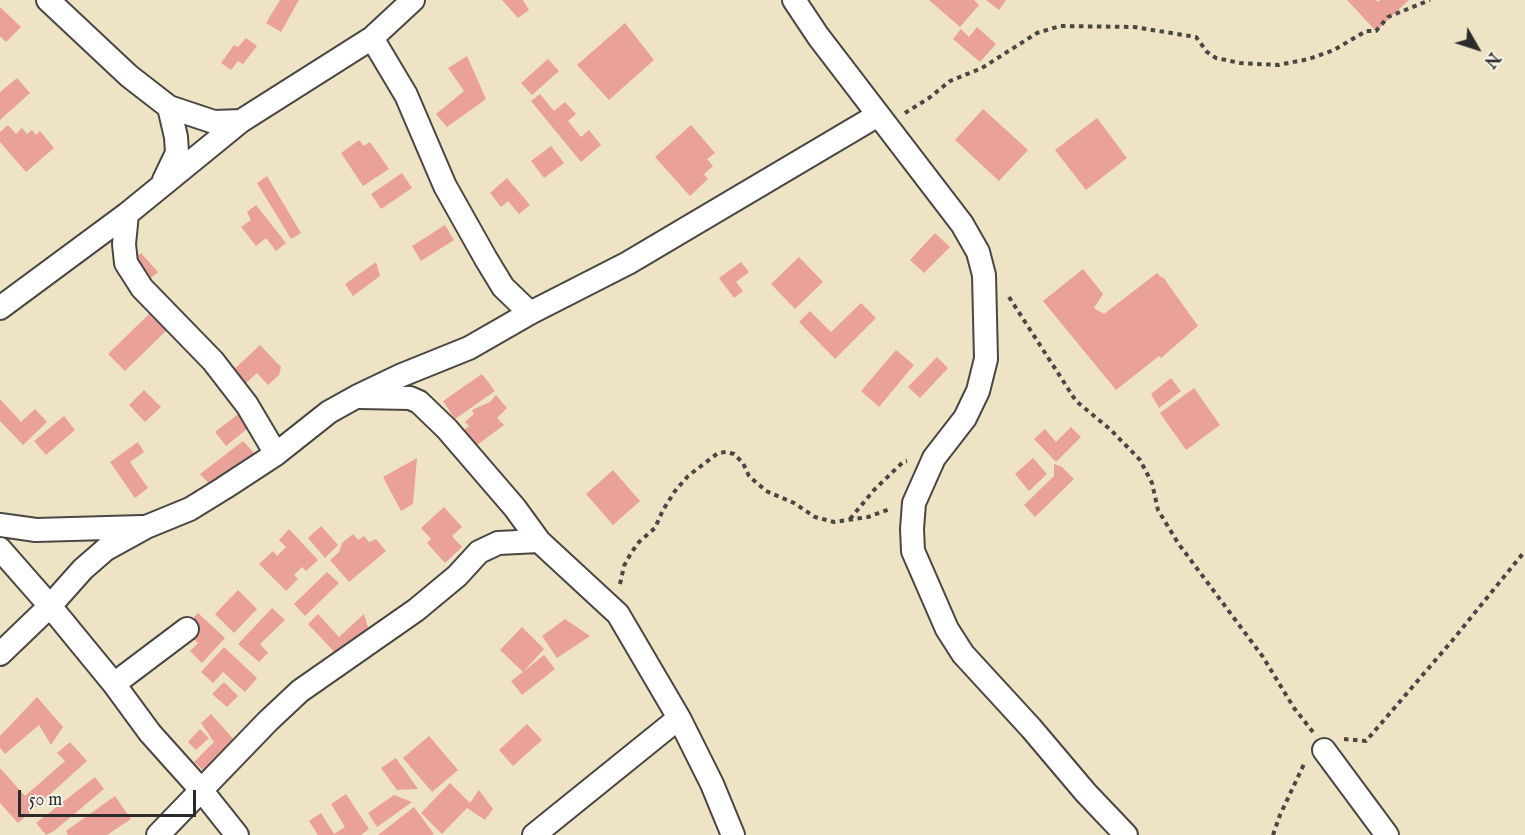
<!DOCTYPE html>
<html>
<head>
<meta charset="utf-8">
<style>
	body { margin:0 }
	#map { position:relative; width:1525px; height:835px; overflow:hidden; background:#efe3c6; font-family:"IM FELL English",serif }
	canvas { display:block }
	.north { position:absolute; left:1447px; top:18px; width:60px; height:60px; -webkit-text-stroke:4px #f7f3e8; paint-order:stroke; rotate:129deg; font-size:16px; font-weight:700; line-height:24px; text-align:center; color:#2b2b2b }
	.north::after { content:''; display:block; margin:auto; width:21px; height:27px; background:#2b2b2b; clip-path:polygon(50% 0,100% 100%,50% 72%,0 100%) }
	.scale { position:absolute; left:18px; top:790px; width:178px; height:27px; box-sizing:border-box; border:3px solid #2b2b2b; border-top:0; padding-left:8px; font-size:18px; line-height:21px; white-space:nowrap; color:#2b2b2b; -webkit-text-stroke:4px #f7f3e8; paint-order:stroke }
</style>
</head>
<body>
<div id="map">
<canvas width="1525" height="835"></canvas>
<div class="north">N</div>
<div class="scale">50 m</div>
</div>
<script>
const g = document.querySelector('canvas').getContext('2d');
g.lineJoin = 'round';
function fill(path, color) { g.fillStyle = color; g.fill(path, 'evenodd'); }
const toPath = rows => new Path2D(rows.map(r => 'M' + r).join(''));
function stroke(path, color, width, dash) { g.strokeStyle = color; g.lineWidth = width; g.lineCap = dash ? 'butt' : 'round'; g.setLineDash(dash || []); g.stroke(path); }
fill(toPath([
	[280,0,299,0,281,32,266,23],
	[502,0,523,0,529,10,518,18],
	[929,0,974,0,979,5,960,27],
	[986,0,1006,0,999,10],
	[1347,0,1376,0,1378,2,1380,0,1409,0,1376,31],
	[0,7,21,27,6,42,0,36],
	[625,23,654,60,609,100,577,65],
	[977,27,996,44,980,62,953,39,961,29,969,37],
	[246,38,257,46,243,64,238,61,231,70,221,63,234,45,238,47],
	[467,56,486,99,447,127,436,114,464,91,448,68],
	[548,59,559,71,532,95,521,83],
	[17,78,30,93,0,120,0,92],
	[540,94,554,111,565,102,576,114,568,121,581,137,589,130,601,145,581,162,531,101],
	[983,109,1028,150,999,181,955,140],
	[1097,118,1127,158,1086,190,1055,150],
	[8,125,16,134,22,128,27,134,32,130,36,135,40,131,54,148,26,172,0,142,0,132],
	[691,125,715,153,707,159,713,166,704,174,708,179,690,196,655,157],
	[359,140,364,146,370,142,389,169,363,186,341,153],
	[551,146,564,163,544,178,531,161],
	[402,173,412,188,381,209,371,194],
	[267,176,301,233,291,239,257,183],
	[507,178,530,205,519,214,508,201,501,207,490,193],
	[256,205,286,243,276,251,266,238,256,246,241,227,251,220,247,212],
	[445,225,454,240,421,261,412,246],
	[935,233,950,247,924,273,910,260],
	[141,253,158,272,146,282,129,263],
	[799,257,823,282,795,309,771,284],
	[376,262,380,276,353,296,345,284],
	[741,262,749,272,736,282,743,291,734,298,719,278],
	[1083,269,1103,294,1094,308,1104,314,1157,273,1162,278,1163,277,1198,326,1161,358,1159,356,1116,390,1043,301],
	[861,303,876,318,835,359,799,322,810,311,831,332],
	[149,314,157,322,161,318,170,327,125,371,108,354],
	[260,345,281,367,279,375,268,385,257,373,243,386,230,373],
	[896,350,914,365,879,407,861,391],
	[937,357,948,368,920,398,908,387],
	[482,374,495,391,455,419,443,401],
	[1171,378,1181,391,1159,408,1151,394],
	[1194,388,1220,425,1186,450,1160,413],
	[144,390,161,407,145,422,129,405],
	[496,395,507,408,497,418,504,425,477,445,464,430,469,426,465,422,474,414,472,410,490,402],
	[0,399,21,422,35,409,47,422,23,445,0,421],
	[241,412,253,424,226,446,215,432],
	[64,416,75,430,46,455,34,441],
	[1071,427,1081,437,1056,462,1034,439,1045,429,1056,442],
	[243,441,255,454,212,487,200,474],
	[138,442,144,452,130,462,148,488,135,498,110,462],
	[417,458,413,504,401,511,383,477],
	[1033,458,1047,474,1029,491,1015,474],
	[1054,464,1062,467,1074,479,1035,517,1024,505,1054,476],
	[613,470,640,501,613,525,586,494],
	[444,507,462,527,452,536,462,547,445,563,427,543,431,539,421,528],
	[321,526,338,545,325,558,308,538],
	[289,529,318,560,306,571,302,567,294,575,298,579,286,591,259,564,273,551,277,556,286,547,279,540],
	[353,534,358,540,364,536,369,542,376,539,386,551,349,582,330,560,339,552,342,543],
	[327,572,339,583,305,616,294,604],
	[238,590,257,609,234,633,215,614],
	[272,608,285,620,260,644,268,653,259,662,238,644],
	[198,613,225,638,202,663,190,651,198,643,190,636,186,626],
	[318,614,339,637,364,614,369,631,341,659,308,624],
	[565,619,590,636,557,658,542,636],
	[522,627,544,649,523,672,544,655,555,669,522,695,511,681,523,672,500,650],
	[224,647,257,678,245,692,223,672,213,683,201,672],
	[224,682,238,696,227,707,212,694],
	[37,697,63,727,51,745,39,725,5,754,0,748,0,736],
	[211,714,237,743,205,772,194,762,214,742,201,723],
	[527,724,542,740,513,766,499,750],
	[200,729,209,738,196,750,188,742],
	[429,736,458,770,432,792,403,758],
	[70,742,87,761,18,823,0,803,0,768,25,796,65,761,57,753],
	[396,758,418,789,397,790,381,768],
	[95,777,104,789,54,831,46,835,36,823],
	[450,783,470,803,479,790,493,809,485,820,467,808,442,834,421,813],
	[346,794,369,829,361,835,318,835,309,821,321,813,334,834,345,827,331,804],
	[394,795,412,802,377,827,368,813],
	[115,796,131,819,107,835,68,835,66,831],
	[414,807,434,834,432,835,378,835]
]), '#eaa19a');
const street = toPath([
	[48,0,129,76,169,107,214,122,241,121],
	[794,0,818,36,962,224,978,252,984,275,986,359,978,391,965,418,934,458,914,503,912,529,913,551,947,629,963,654,1031,728,1086,793,1126,835],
	[372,38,406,95,445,186,486,259,503,287,530,313],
	[164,180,177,153,176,137,169,107],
	[127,214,124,244,126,263,142,288,213,361,247,405,276,454],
	[0,308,127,214,241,121,372,38,413,0],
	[360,397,410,398,419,402,447,429,515,508,539,541,618,614,679,718,712,784,733,835],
	[0,525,36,530,142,527],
	[0,549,50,606,114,684,150,733,202,791,237,835],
	[0,654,50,606,83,569,106,549,146,527,190,509,224,488,276,454,329,412,356,397,402,375,469,348,530,313,628,263,878,115],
	[114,684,187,629],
	[1324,750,1387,835],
	[158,835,268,721,300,691,416,610,457,576,479,552,498,543,539,541],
	[534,835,679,718]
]);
stroke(street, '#484742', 26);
stroke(toPath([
	[905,113,929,98,950,81,982,68,1037,33,1060,26,1134,27,1196,37,1207,52,1216,58,1240,63,1278,65,1309,59,1334,50,1366,31,1376,31,1388,17,1430,0],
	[1009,297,1076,401,1111,430,1140,460,1152,483,1158,510,1178,543,1263,657,1294,708,1313,732],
	[850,519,874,490,903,462,907,461],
	[620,584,624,566,631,553,639,542,655,528,663,510,675,491,688,476,718,453,726,452,734,454,743,463,749,476,766,491,794,503,815,517,834,522,868,517,890,509],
	[1344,739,1366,741,1451,642,1525,551],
	[1273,835,1280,815,1305,762]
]), '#484742', 4, [4.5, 4.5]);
stroke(street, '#fff', 22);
</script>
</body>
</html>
